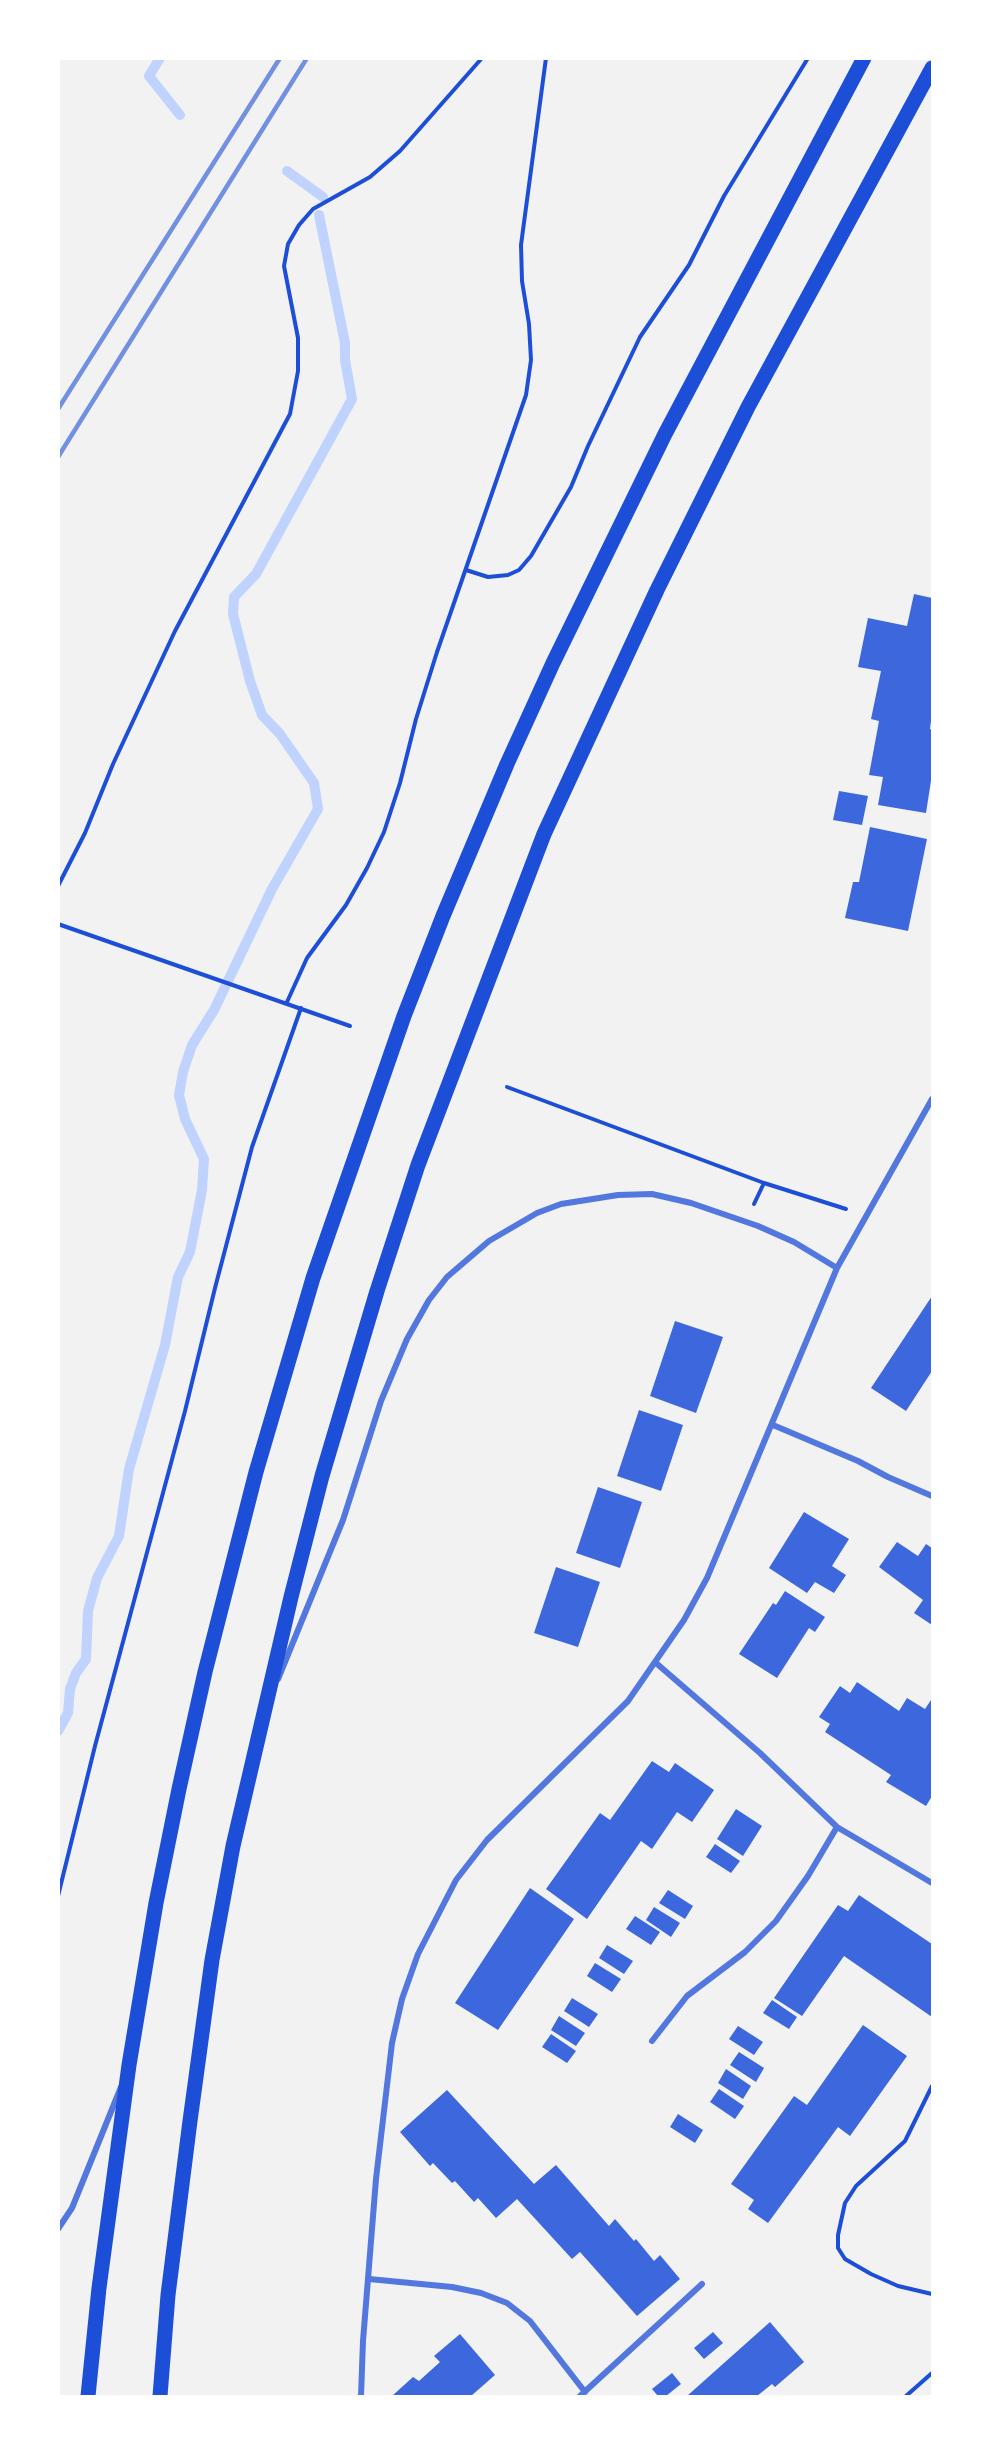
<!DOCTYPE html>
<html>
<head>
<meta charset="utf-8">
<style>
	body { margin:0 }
	#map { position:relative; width:991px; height:2455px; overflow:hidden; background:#f2f2f2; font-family:"Fira Sans",sans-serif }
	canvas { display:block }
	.frame { position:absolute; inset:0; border:60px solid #fff; pointer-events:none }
</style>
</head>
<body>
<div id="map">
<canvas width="991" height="2455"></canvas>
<div class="frame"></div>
</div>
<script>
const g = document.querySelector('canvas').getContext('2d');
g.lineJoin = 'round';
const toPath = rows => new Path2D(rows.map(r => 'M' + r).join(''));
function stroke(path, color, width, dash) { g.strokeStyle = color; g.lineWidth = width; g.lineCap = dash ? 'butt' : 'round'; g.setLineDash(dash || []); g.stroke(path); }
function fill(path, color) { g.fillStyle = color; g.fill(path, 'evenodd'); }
stroke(toPath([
	[160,58,149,76,180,115],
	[287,171,323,197],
	[58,1731,68,1713,70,1689,76,1673,86,1659,88,1611,97,1578,119,1536,129,1469,165,1345,178,1277,190,1252,202,1190,204,1159,185,1119,179,1095,183,1072,192,1045,214,1010,272,889,318,809,314,783,280,734,262,715,250,681,233,614,234,597,256,574,352,399,345,360,345,343,319,215]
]), '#bfd3fe', 10);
fill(toPath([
	[914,594,932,598,932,713,930,729,932,730,932,774,926,813,878,805,883,777,869,775,879,721,871,719,881,671,858,667,868,618,907,626],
	[839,791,868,796,862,825,833,820],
	[870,827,927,839,908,931,845,918,853,882,859,882],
	[932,1296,932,1371,906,1411,871,1388],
	[675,1321,723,1337,696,1413,650,1396],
	[639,1410,683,1425,661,1491,617,1476],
	[598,1487,642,1502,620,1568,576,1553],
	[804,1512,849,1539,832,1566,846,1575,834,1593,815,1582,807,1593,769,1568],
	[897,1542,918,1556,926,1544,932,1548,932,1625,914,1613,923,1600,879,1567],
	[556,1567,600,1582,578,1647,534,1633],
	[785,1591,825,1617,815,1632,809,1628,777,1678,739,1654,773,1603,776,1605],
	[857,1682,899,1711,907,1698,925,1709,931,1700,932,1701,932,1796,926,1806,886,1782,891,1775,825,1732,830,1724,819,1717,840,1686,850,1693],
	[652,1761,669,1772,675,1763,714,1790,692,1822,677,1812,652,1849,641,1841,587,1919,546,1889,600,1813,610,1820],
	[736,1809,762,1826,743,1856,717,1839],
	[715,1844,740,1861,731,1873,706,1857],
	[530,1888,574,1919,498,2030,455,2003],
	[668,1890,693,1906,685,1919,659,1903],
	[859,1895,932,1944,932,2017,844,1956,802,2016,774,1998,838,1905,848,1911],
	[654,1907,680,1923,671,1937,646,1920],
	[635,1916,660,1932,651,1945,626,1929],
	[607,1945,633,1961,624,1974,599,1958],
	[595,1963,621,1979,612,1992,587,1976],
	[572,1998,598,2014,589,2027,564,2011],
	[772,2000,797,2017,789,2029,763,2013],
	[559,2016,585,2033,576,2046,551,2030],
	[863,2025,907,2056,850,2136,838,2127,768,2223,748,2209,754,2200,731,2184,794,2096,807,2105],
	[738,2026,763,2042,754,2055,729,2039],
	[551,2034,576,2051,567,2063,542,2047],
	[739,2052,764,2068,756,2082,730,2065],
	[726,2069,751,2086,743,2099,718,2083],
	[719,2089,744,2106,735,2119,710,2102],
	[447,2090,534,2184,556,2165,609,2226,615,2219,634,2241,636,2239,654,2261,660,2255,680,2279,637,2316,580,2252,572,2259,517,2199,496,2218,478,2198,474,2202,455,2181,452,2183,433,2163,430,2166,400,2132],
	[678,2114,703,2130,695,2143,670,2127],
	[770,2322,804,2362,775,2387,772,2384,757,2396,687,2396],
	[713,2332,723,2343,704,2359,694,2348],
	[460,2334,495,2375,471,2396,392,2396,413,2377,419,2381,440,2362,434,2356],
	[672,2373,681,2384,666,2396,658,2396,652,2389]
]), '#3d67dc');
stroke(toPath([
	[466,570,488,577,508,575,519,570,531,556,571,487,588,446,640,337,689,265,724,196,808,58],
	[58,886,85,833,113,764,175,631,290,414,298,371,298,338,284,266,288,244,299,225,313,209,370,177,400,151,482,58],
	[58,924,350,1026],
	[287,1002,307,958,346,905,367,868,384,832,400,783,416,719,437,652,526,395,531,360,529,324,522,281,521,245,546,58],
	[507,1087,764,1183,846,1209],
	[754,1204,764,1183],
	[58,1896,95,1746,185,1411,215,1288,252,1147,301,1008],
	[932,2086,905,2141,856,2186,845,2203,838,2235,838,2248,845,2259,871,2274,898,2286,932,2294],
	[906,2396,932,2373]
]), '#1d4ed8', 4);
stroke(toPath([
	[773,1425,858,1461,888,1477,932,1496],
	[656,1663,760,1753,837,1827,932,1883],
	[278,1679,343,1520,381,1401,407,1339,429,1300,447,1277,489,1241,537,1213,561,1204,618,1195,652,1194,691,1203,758,1226,794,1242,837,1268],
	[652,2041,687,1996,745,1952,776,1921,808,1876,837,1827],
	[58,2229,72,2208,121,2087],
	[369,2279,452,2287,481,2293,507,2303,530,2321,585,2392],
	[361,2396,363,2341,376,2179,392,2043,402,1999,418,1954,456,1880,487,1840,628,1701,684,1620,707,1578,837,1268,932,1099],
	[580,2396,702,2284]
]), '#5277de', 6);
stroke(toPath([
	[88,2396,99,2288,129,2065,156,1903,179,1789,205,1672,256,1472,313,1278,404,1016,443,916,507,764,553,663,665,434,864,58],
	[160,2396,168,2295,190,2121,212,1960,233,1846,291,1597,322,1476,377,1291,418,1165,544,834,657,590,748,407,932,68]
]), '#1d4ed8', 15);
stroke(toPath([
	[58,409,280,58],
	[58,457,307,58]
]), '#7290e2', 4.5);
</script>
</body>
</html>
